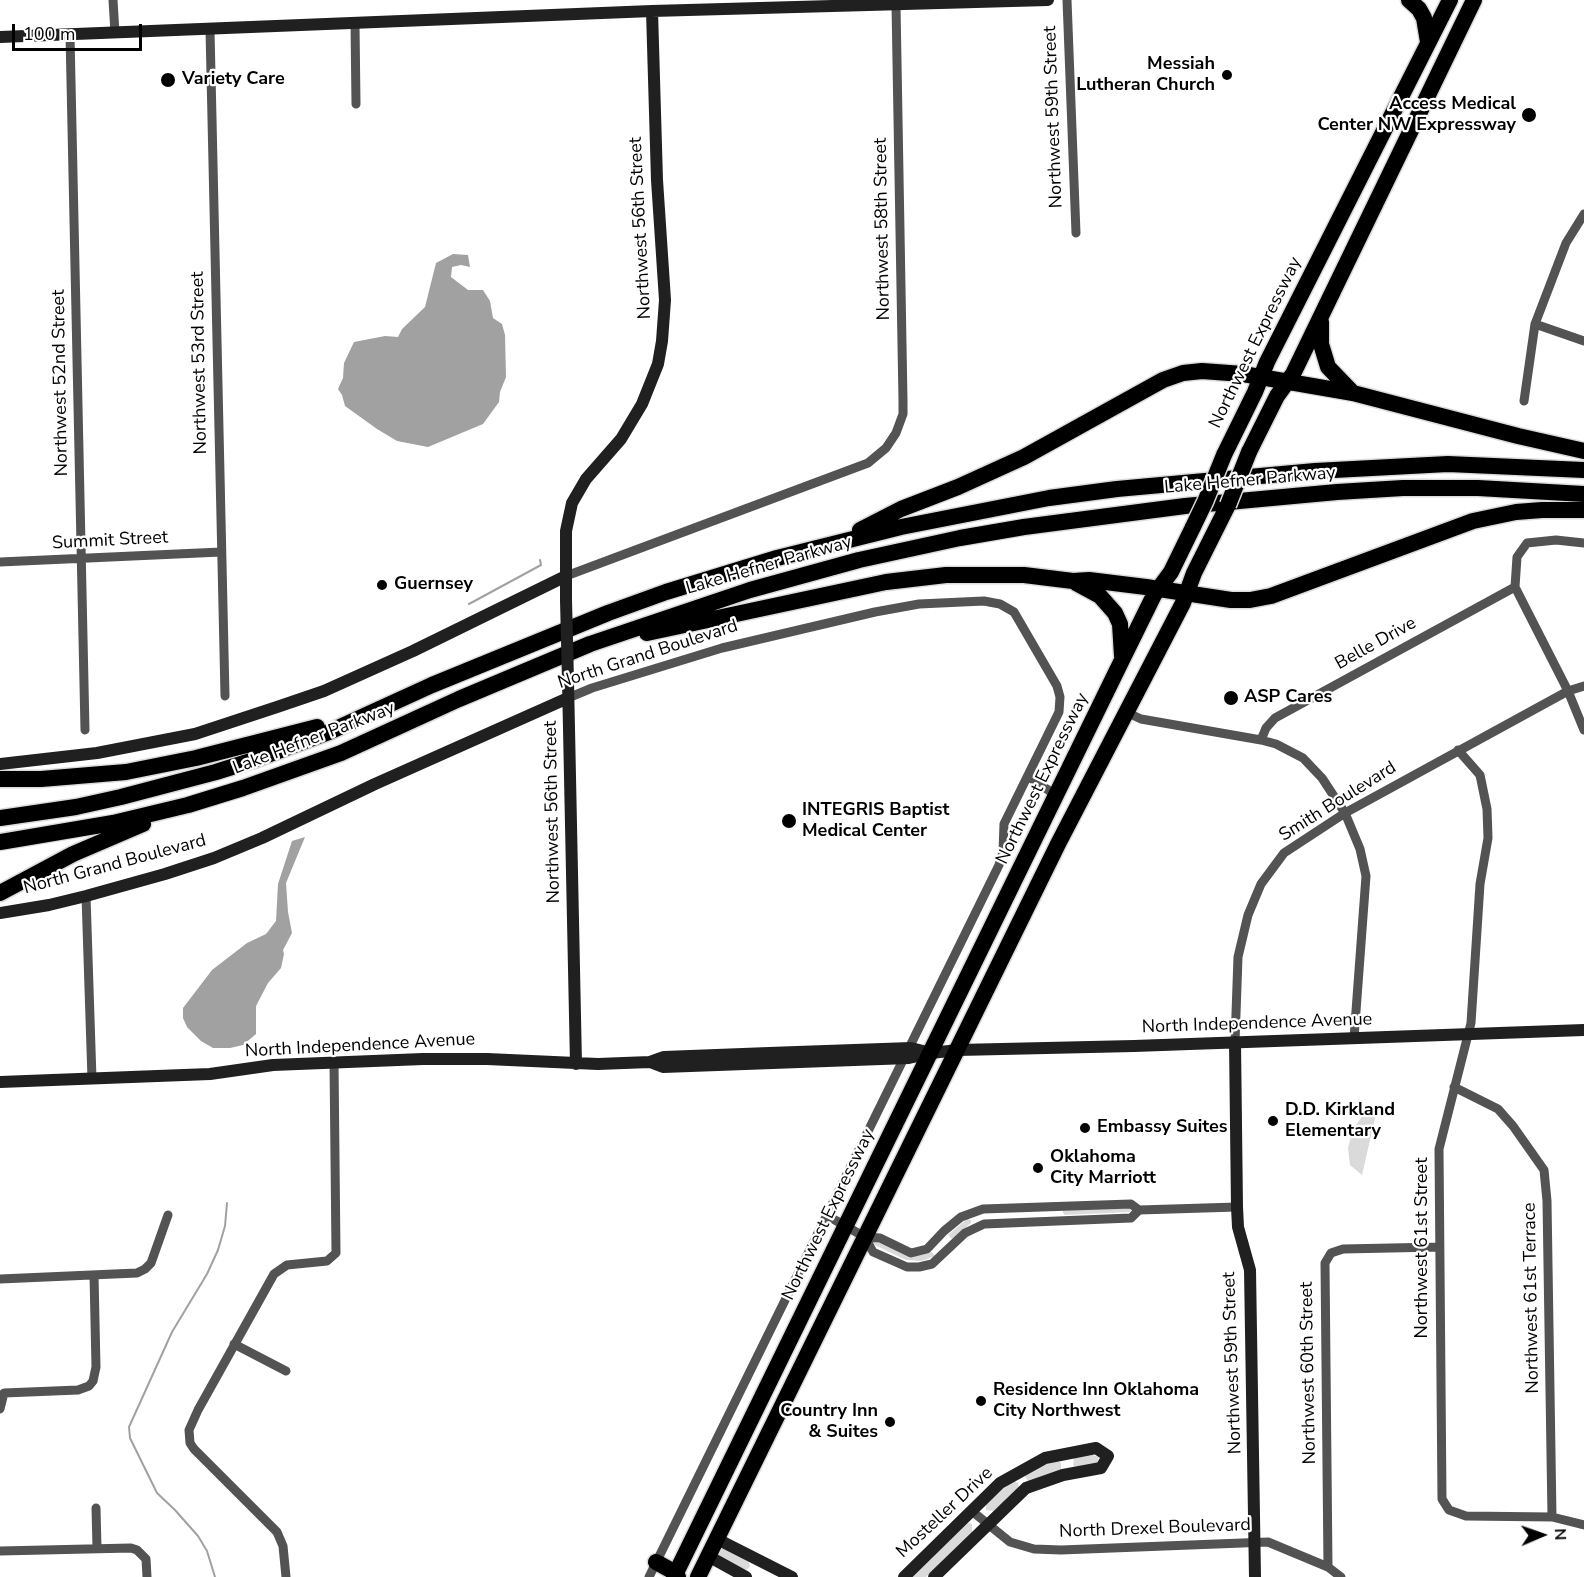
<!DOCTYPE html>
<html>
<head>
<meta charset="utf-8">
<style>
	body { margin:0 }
	#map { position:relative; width:1584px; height:1577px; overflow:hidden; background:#fff; font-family:"Nunito Sans",sans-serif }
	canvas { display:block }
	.north { position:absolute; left:1512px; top:1505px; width:60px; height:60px; -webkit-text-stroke:4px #fff; paint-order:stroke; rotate:88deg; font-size:16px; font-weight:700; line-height:24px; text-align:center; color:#000 }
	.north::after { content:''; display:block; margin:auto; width:21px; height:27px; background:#000; clip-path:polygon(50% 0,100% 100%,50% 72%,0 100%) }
	.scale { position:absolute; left:12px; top:24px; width:130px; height:27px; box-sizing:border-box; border:3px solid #000; border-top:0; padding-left:8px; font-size:18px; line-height:21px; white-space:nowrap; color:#000; -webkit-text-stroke:4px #fff; paint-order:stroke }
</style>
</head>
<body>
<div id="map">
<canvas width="1584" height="1577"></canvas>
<div class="north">N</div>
<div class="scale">100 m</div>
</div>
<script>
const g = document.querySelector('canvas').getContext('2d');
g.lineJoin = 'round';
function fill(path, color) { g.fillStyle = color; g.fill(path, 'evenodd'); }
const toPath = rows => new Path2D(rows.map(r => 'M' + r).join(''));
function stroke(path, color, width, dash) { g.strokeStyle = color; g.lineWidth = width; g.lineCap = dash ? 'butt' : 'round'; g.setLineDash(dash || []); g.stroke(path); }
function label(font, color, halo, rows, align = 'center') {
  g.font = font + ' "Nunito Sans",sans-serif'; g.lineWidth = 4.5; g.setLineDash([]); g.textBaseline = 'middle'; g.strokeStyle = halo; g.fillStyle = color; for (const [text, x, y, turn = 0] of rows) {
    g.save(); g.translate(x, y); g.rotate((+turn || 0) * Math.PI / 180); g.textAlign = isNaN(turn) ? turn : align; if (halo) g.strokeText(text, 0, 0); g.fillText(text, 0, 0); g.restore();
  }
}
fill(toPath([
	[1376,1114,1362,1175,1350,1165,1348,1148,1353,1129,1363,1115],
	[1128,1208,1131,1209,1130,1212,1065,1215,1063,1213,1063,1210],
	[967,1219,971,1220,971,1223,952,1239,948,1235],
	[873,1239,915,1256,932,1252,935,1256,922,1261,906,1260,875,1245,871,1242],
	[1093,1455,1099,1457,1097,1464,1076,1468,1073,1465,1074,1458],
	[1058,1461,1061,1463,1061,1470,1031,1482,1027,1480,1025,1476,1029,1469],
	[1014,1481,1018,1483,1019,1489,1016,1492,993,1511,986,1510,986,1503,1010,1483],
	[968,1523,972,1524,972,1533,926,1577,910,1577],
	[721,1547,748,1560,750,1566,748,1569,743,1570,716,1557]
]), '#dadada');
fill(toPath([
	[453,254,468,255,470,267,461,265,452,267,451,277,468,290,483,290,490,301,493,318,502,324,505,335,506,377,500,392,499,402,483,424,428,447,397,441,377,429,345,406,342,395,338,389,343,378,344,363,354,342,385,336,398,337,402,329,425,307,436,263],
	[305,837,286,883,288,912,292,933,283,950,284,954,281,968,268,983,256,1006,256,1034,243,1045,230,1048,213,1048,201,1041,187,1027,183,1018,183,1008,212,970,247,943,266,934,276,921,278,884,292,841]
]), '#a1a1a1');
stroke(toPath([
	[469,604,541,565,540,560],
	[215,1577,207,1551,198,1536,175,1510,157,1493,130,1438,129,1427,172,1332,207,1274,218,1250,225,1226,227,1203]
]), '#a1a1a1', 2);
const highway = toPath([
	[1409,0,1419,9,1424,18,1428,42],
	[1321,322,1321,344,1328,367,1353,393],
	[1249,452,1277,396,1293,374,1474,0],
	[1224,455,1255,392,1267,362,1450,0],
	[860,530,901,509,958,487,1024,457,1163,380,1183,373,1202,371,1243,374,1353,393,1518,436,1584,451],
	[1076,583,1100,596,1115,613,1120,624,1122,656],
	[647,633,886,582,946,575,1024,575,1073,581,1089,580,1146,587,1231,600,1250,600,1271,596,1473,521,1516,512,1542,510,1584,510],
	[0,779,41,779,126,772,196,758,317,727],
	[0,818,76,807,121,797,216,772,254,760,329,732,432,685,608,613,666,592,777,558,901,527,1049,498,1117,489,1315,471,1448,464,1584,470],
	[0,842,113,823,188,805,243,788,341,753,459,699,590,644,750,590,859,560,960,538,1024,527,1185,506,1337,492,1403,488,1478,488,1584,494],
	[0,893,73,854,143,824],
	[656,1562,676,1573,678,1577],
	[674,1577,1122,660,1154,595,1171,572,1193,527],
	[698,1577,1058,844,1183,603,1194,573,1228,505]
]);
stroke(highway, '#dbdbdb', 19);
stroke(toPath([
	[113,0,115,33],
	[1067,0,1076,233],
	[355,24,356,104],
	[210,30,225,696],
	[70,35,85,730],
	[1535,324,1584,341],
	[1524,401,1535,324,1566,243,1584,214],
	[1584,543,1556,540,1527,543,1517,557,1515,587,1568,691,1584,730],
	[0,562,221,552],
	[566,576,868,463,886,448,896,433,903,414,903,401,896,5],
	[568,698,592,688,722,648,875,612,919,604,984,601,1000,604,1014,612,1057,686,1060,697,1059,712,1004,824,1003,852,999,865,909,1048],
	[1126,712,1141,719,1261,740,1276,744,1303,758,1322,778,1345,813,1360,849,1366,876,1354,1038],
	[1261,740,1266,728,1275,718,1515,587],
	[1458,750,1480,775,1487,809,1488,838,1480,884,1471,1023,1439,1149,1442,1499,1449,1510,1466,1516,1552,1517],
	[1029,777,1057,796],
	[86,896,92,1079],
	[1235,1042,1238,957,1248,915,1261,884,1284,853,1345,813,1568,691,1584,686],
	[1454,1087,1498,1109,1513,1126,1544,1170,1547,1201,1552,1517,1584,1525],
	[826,1215,865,1237,880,1238,911,1253,927,1249,944,1231,961,1217,983,1209,1131,1204,1139,1210],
	[865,1237,873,1252,907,1267,919,1267,932,1264,965,1233,984,1224,1131,1218,1139,1210,1237,1207],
	[0,1279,137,1273,145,1269,151,1263,168,1215],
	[234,1344,286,1371],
	[0,1409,4,1393,78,1390,89,1386,93,1381,96,1367,94,1275],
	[96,1508,97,1548],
	[973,1512,1010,1542,1034,1549,1061,1550,1268,1542,1328,1567,1341,1577],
	[0,1551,131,1548,137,1550,146,1559,147,1577],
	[1328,1567,1325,1263,1331,1253,1343,1249,1439,1247],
	[286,1577,283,1546,277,1532,194,1449,190,1443,189,1430,198,1410,274,1274,287,1265,327,1261,336,1253,334,1062],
	[649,1577,904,1058]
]), '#535353', 9);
stroke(toPath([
	[0,37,652,11,1048,0],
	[566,600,566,531,572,503,586,479,621,439,642,404,658,364,662,341,665,300,657,180,652,11],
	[568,681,576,1064],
	[0,764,97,753,195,734,277,707,324,691,413,651,566,576],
	[0,913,49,905,86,896,165,874,214,858,262,838,375,784,568,698],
	[1235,1042,1237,1207,1238,1227,1250,1270,1255,1577],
	[650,1062,663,1067,909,1058,931,1053,958,1050,1134,1046,1584,1030],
	[0,1082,210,1074,273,1065,423,1059,487,1059,598,1064,650,1062,664,1057,769,1053,911,1048,927,1052],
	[717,1539,792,1577],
	[708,1556,746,1577],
	[904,1577,1000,1483,1045,1458,1096,1448,1108,1456,1101,1468,1063,1475,1026,1488,934,1577]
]), '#202020', 12);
stroke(highway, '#000', 16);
const highwayBridge = toPath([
	[1228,505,1249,452],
	[1193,527,1205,502,1224,455]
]);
stroke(highwayBridge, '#dbdbdb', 19, []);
stroke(toPath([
	[566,600,568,681]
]), '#202020', 12);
stroke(highwayBridge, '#000', 16);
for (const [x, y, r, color] of [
	[1227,75,6,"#000"],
	[168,80,8,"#000"],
	[1529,115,8,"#000"],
	[382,585,6,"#000"],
	[1231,698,8,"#000"],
	[789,821,8,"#000"],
	[1273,1121,6,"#000"],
	[1085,1128,6,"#000"],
	[1038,1168,6,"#000"],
	[981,1401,6,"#000"],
	[890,1422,6,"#000"]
]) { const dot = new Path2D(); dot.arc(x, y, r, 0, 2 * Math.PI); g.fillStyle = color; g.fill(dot); stroke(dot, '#fff', 2); }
label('bold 18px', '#000', '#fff', [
	["Messiah",1215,65,"right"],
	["Lutheran Church",1215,86,"right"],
	["Variety Care",182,80],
	["Access Medical",1516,105,"right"],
	["Center NW Expressway",1516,126,"right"],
	["Guernsey",394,585],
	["ASP Cares",1244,698],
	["INTEGRIS Baptist",802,811],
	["Medical Center",802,832],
	["D.D. Kirkland",1285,1111],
	["Elementary",1285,1132],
	["Embassy Suites",1097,1128],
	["Oklahoma",1050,1158],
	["City Marriott",1050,1179],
	["Residence Inn Oklahoma",993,1391],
	["City Northwest",993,1412],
	["Country Inn",878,1412,"right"],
	["& Suites",878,1433,"right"]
], 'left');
label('18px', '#000', '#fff', [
	["Northwest 59th Street",1054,117,-92],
	["Northwest 56th Street",641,228,-93],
	["Northwest 58th Street",883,229,-91],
	["Northwest Expressway",1256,343,-64],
	["Northwest 53rd Street",200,363,-91],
	["Northwest 52nd Street",61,383,-91],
	["Lake Hefner Parkway",1250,481,-5],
	["Summit Street",110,541,-3],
	["Lake Hefner Parkway",769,566,-16],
	["Belle Drive",1376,644,-29],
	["North Grand Boulevard",648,655,-18],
	["Lake Hefner Parkway",314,739,-21],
	["Northwest Expressway",1043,779,-64],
	["Smith Boulevard",1338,802,-32],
	["Northwest 56th Street",553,812,-91],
	["North Grand Boulevard",115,865,-15],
	["North Independence Avenue",1257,1024,-2],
	["North Independence Avenue",360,1046,-3],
	["Northwest Expressway",829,1215,-64],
	["Northwest 61st Street",1423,1248,-90],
	["Northwest 61st Terrace",1532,1298,-91],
	["Northwest 59th Street",1233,1363,-92],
	["Northwest 60th Street",1309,1373,-91],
	["Mosteller Drive",945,1513,-43],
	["North Drexel Boulevard",1155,1529,-2]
]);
</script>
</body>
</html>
